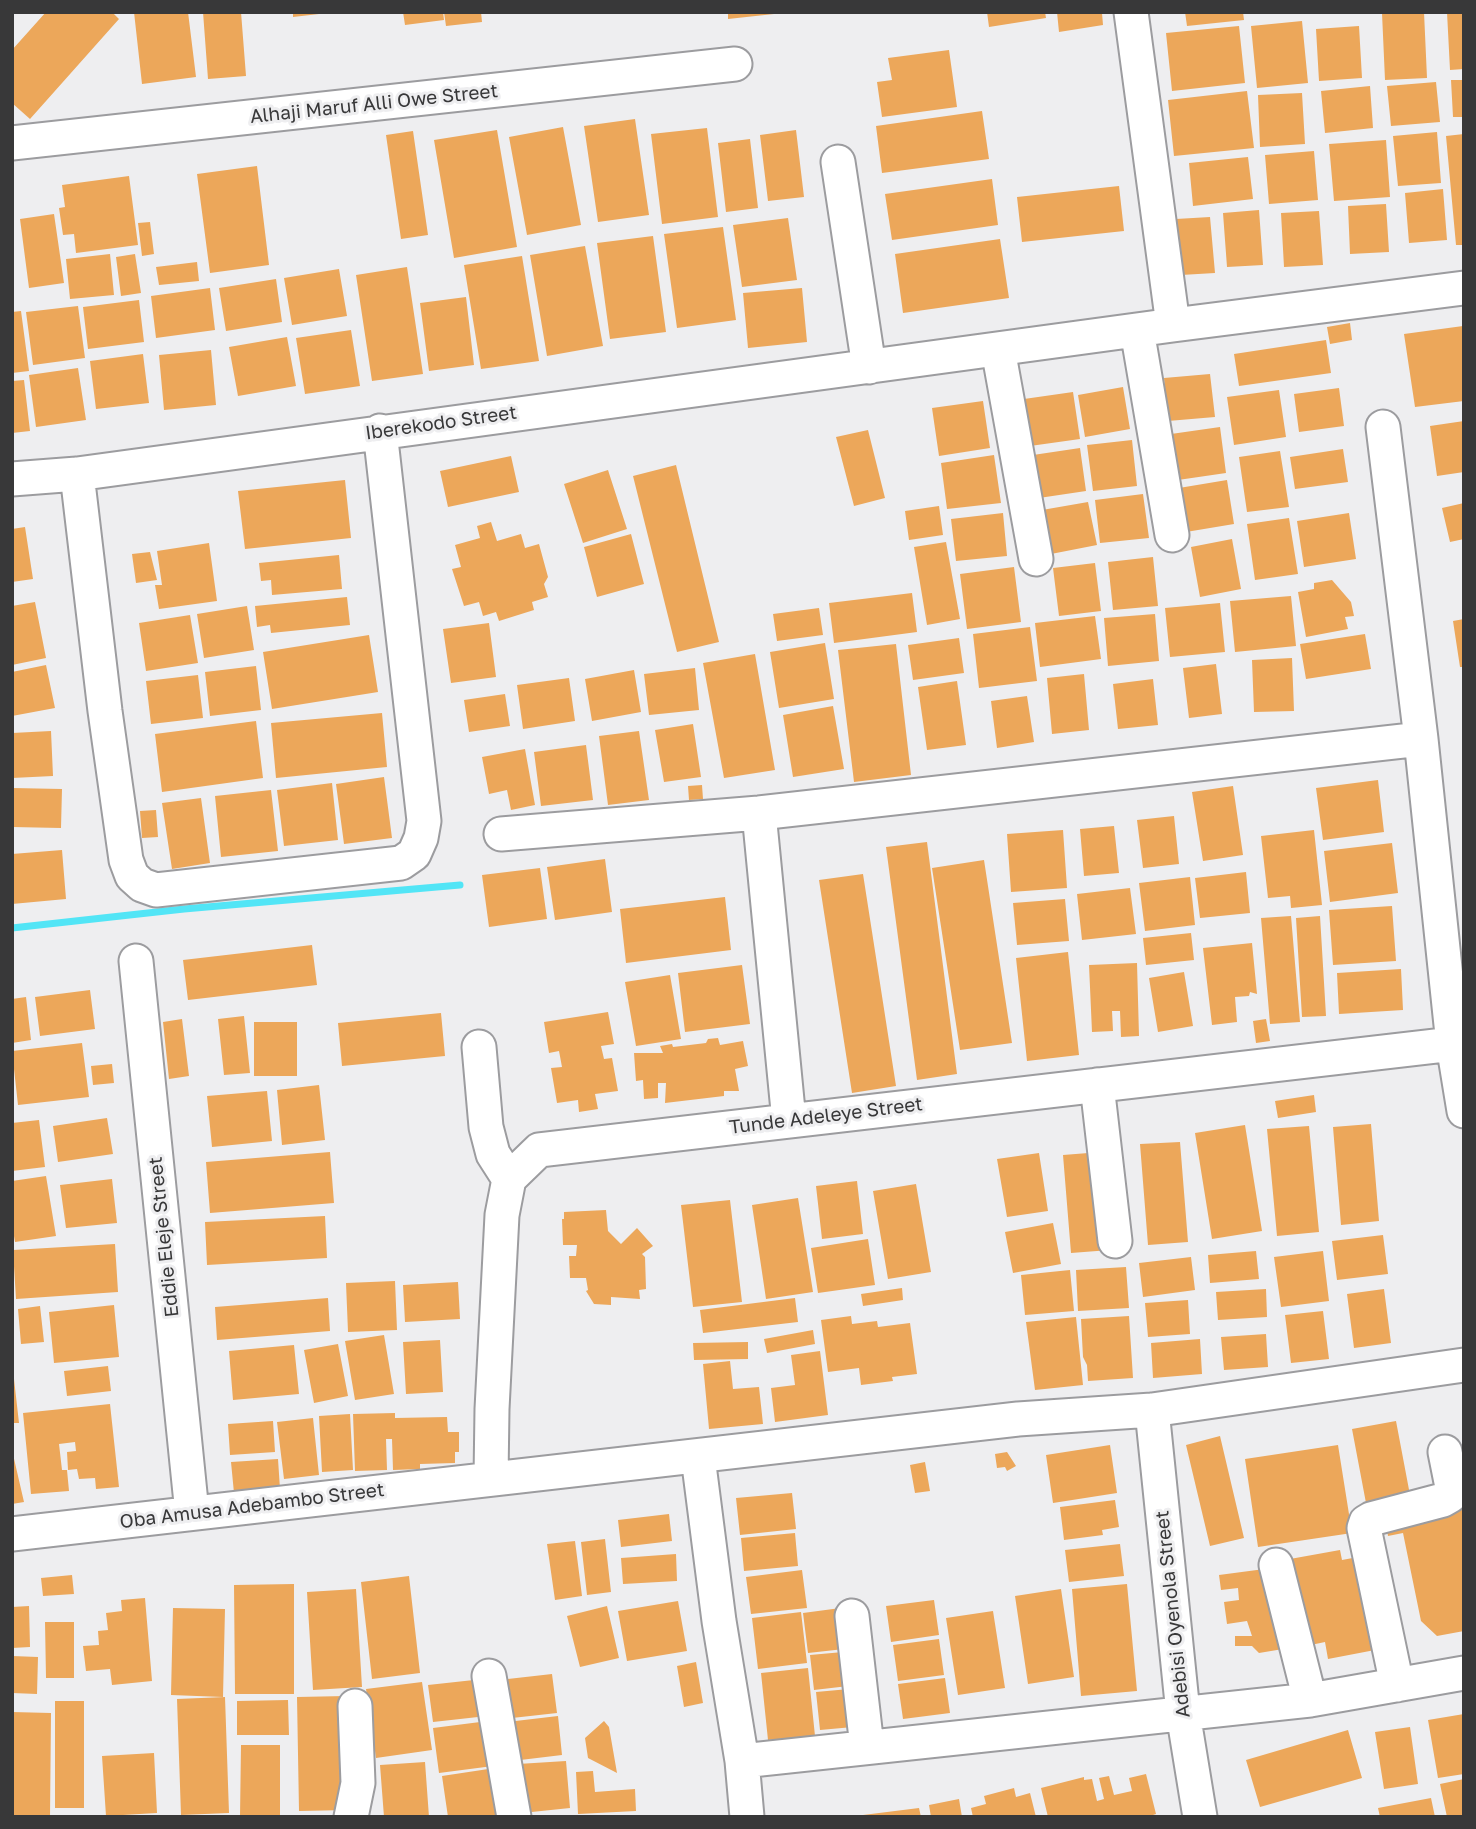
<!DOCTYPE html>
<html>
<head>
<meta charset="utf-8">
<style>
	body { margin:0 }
	#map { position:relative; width:1476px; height:1829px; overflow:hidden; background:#eeeef0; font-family:"Golos Text",sans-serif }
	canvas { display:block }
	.frame { position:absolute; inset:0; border:14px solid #383839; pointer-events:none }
</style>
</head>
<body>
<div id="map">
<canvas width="1476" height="1829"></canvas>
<div class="frame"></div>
</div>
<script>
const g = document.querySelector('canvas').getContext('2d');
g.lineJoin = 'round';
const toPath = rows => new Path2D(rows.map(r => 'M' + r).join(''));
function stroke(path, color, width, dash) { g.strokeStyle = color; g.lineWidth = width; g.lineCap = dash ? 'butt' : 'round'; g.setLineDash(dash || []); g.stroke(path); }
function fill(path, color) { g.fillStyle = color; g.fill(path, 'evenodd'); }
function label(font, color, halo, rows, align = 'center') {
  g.font = font + ' "Golos Text",sans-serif'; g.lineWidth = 6; g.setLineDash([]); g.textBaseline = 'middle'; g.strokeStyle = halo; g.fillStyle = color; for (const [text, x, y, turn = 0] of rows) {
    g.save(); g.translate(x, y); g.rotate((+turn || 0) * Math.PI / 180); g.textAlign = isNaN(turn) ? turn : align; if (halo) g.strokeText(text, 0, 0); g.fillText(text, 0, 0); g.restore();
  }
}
stroke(toPath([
	[12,928,184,909,460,885]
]), '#52e5f6', 7);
fill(toPath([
	[46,12,112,12,119,19,30,119,12,103,12,50],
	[134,12,188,12,196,77,142,84],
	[203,12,241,12,246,76,208,79],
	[293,12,319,12,319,14,293,17],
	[403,12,443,12,444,20,405,25],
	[444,12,481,12,482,22,446,26],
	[728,12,773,12,774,14,728,19],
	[987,12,1045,12,1046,18,989,27],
	[1057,12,1102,13,1103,25,1059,32],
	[1185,12,1243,12,1244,20,1187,26],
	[1424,12,1427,78,1385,80,1382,13],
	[1447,12,1464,12,1464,69,1450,70],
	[1302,21,1308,83,1257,88,1251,26],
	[1239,26,1245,83,1172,91,1166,33],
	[1359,26,1362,78,1319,81,1316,29],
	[949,50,957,107,882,117,877,82,892,80,888,58],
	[1451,80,1464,80,1464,117,1453,117],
	[1436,82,1440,122,1391,126,1387,86],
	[1370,86,1373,128,1325,133,1321,91],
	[1247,91,1254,148,1174,156,1168,100],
	[1302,93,1305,144,1260,147,1258,95],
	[982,111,989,159,882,173,876,126],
	[635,119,649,215,598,222,584,126],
	[563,127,581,225,527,235,509,137],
	[707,128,718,217,662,224,651,134],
	[497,130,517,247,454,258,434,140],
	[796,130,804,197,768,201,760,135],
	[413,131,428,235,401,239,386,135],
	[1437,132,1441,183,1398,186,1393,136],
	[1464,134,1464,245,1456,245,1446,136],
	[750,139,758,208,726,212,718,143],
	[1386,140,1390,197,1334,201,1329,144],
	[1314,151,1318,200,1269,204,1265,155],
	[1248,157,1253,199,1193,206,1189,163],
	[257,166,269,265,210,273,197,174],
	[129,176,138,245,76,253,74,234,63,235,59,208,65,207,62,185],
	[992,179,998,225,892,240,885,194],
	[1119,186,1124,231,1022,242,1017,197],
	[1443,189,1447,240,1409,243,1405,193],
	[1386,204,1389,252,1350,254,1348,206],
	[1259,210,1263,265,1227,267,1223,213],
	[1319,211,1323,265,1284,267,1281,213],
	[54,214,64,283,29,288,20,219],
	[1210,217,1215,273,1181,275,1176,219],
	[788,218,797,280,742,287,733,225],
	[150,222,154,254,142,256,138,223],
	[723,227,736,320,677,328,664,234],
	[653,236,666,332,610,339,597,243],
	[1000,239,1009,298,903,313,895,254],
	[585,246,603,346,547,356,530,255],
	[110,254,114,295,70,299,66,259],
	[135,254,141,293,121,296,116,257],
	[522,256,539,361,481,369,464,265],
	[197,262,199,281,159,285,156,267],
	[407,267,423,374,372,381,356,275],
	[339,269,347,316,292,325,284,278],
	[276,279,282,322,226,331,219,288],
	[210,288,215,330,156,338,151,296],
	[802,288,807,342,748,348,743,293],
	[466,297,474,365,429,371,420,303],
	[139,300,144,342,88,349,83,307],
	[78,306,85,358,33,365,26,312],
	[21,311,29,371,12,373,12,312],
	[1350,323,1352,340,1330,344,1327,327],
	[1463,326,1464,401,1415,407,1404,334],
	[351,330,360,386,305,394,296,338],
	[287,337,296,386,238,396,229,347],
	[1326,340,1331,373,1239,386,1234,354],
	[211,350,216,405,164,410,159,355],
	[143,354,149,403,96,409,90,361],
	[78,368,86,420,36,427,29,375],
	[1210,374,1215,417,1168,421,1164,378],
	[24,380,30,431,12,433,12,381],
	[1123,387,1130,429,1085,437,1078,395],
	[1339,388,1344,426,1299,432,1294,394],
	[1279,390,1286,437,1234,445,1227,397],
	[1073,392,1080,439,1030,446,1024,399],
	[983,401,990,448,939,456,932,408],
	[1464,421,1464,472,1437,476,1430,426],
	[1220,427,1226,473,1178,480,1171,434],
	[868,430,885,498,854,506,836,437],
	[1132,440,1137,486,1093,491,1087,445],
	[1080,448,1086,491,1039,498,1033,455],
	[1343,449,1348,482,1295,489,1290,457],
	[1280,451,1289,507,1247,512,1239,457],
	[994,455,1001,503,947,509,941,463],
	[511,456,519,492,448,507,440,471],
	[676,465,719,642,677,652,633,476],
	[608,470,627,529,583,543,564,484],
	[345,480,351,538,245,549,238,491],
	[1227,480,1234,524,1186,532,1179,488],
	[1143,494,1149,538,1100,543,1095,500],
	[1088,502,1097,545,1051,554,1042,510],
	[1464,503,1464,539,1450,542,1442,508],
	[939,506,943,535,909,540,905,511],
	[1003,513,1007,556,956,561,951,519],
	[1349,513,1356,559,1304,567,1297,521],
	[1289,518,1298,574,1255,580,1247,524],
	[491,522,497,541,521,534,525,548,539,544,548,577,544,584,548,597,532,602,534,610,499,621,496,612,483,616,479,602,464,606,452,569,461,567,455,545,480,538,477,526],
	[25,527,33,579,12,582,12,529],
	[631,534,644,584,597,597,584,547],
	[1232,539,1241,589,1200,597,1191,547],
	[946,542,960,619,927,625,914,547],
	[209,543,217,601,159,609,155,585,162,585,157,551],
	[150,552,157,580,136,583,132,554],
	[339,555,342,589,272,595,271,580,261,581,259,563],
	[1153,557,1158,606,1113,610,1108,562],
	[1095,563,1101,611,1059,616,1053,568],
	[1014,567,1021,622,967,629,960,574],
	[1332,580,1351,602,1354,616,1345,617,1348,629,1306,637,1298,592,1314,589,1314,583],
	[912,593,917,632,834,643,829,603],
	[1291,596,1296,646,1235,652,1230,601],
	[347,597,350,625,271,633,270,625,257,627,255,606],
	[35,602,46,658,12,665,12,606],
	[1220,603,1225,652,1170,657,1165,608],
	[247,606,254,650,204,658,197,614],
	[819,608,823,635,777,641,773,614],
	[1155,614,1159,661,1108,666,1104,618],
	[190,615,198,663,146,671,139,623],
	[1095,616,1101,659,1040,667,1035,623],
	[1464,619,1464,667,1460,667,1453,621],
	[489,623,496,677,451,683,443,629],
	[1030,627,1037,681,979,688,973,634],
	[1365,634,1371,669,1306,679,1300,644],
	[369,635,378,692,272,709,263,652],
	[959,638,964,673,913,680,908,645],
	[825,643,834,699,779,708,770,652],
	[896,644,911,775,854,782,838,650],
	[755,654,775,770,724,778,703,663],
	[1292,658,1294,711,1254,712,1252,660],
	[1216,664,1222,714,1189,718,1183,668],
	[46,665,55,708,12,716,12,672],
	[256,666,261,710,210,716,205,672],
	[695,668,699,710,649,715,644,674],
	[634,670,641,712,592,721,585,679],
	[1084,674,1089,730,1052,734,1047,678],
	[198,675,203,718,151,724,146,681],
	[569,678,575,721,523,729,517,685],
	[1153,679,1158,725,1118,729,1113,684],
	[957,681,966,745,927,750,918,687],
	[505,694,510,726,469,732,464,700],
	[1027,696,1034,742,997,748,991,701],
	[833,706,844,769,793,777,783,715],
	[382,713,387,767,276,778,271,723],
	[256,721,263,778,162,792,155,734],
	[693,724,701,777,664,782,655,730],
	[51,731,53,776,12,778,12,733],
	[639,731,649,800,608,805,599,736],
	[586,745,593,800,541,806,534,752],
	[525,749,535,805,511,810,507,790,489,794,482,757],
	[384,777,392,838,344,844,336,784],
	[1378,780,1384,832,1323,840,1316,788],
	[332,783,338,840,284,846,277,790],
	[702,785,703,799,689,800,688,786],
	[1233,786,1243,855,1203,861,1192,792],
	[12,788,62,789,61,828,12,827],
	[271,790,278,851,221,857,215,796],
	[201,798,210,863,172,869,162,803],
	[156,810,158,837,142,838,140,811],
	[1174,816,1179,864,1143,868,1137,820],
	[1114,826,1119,873,1084,876,1080,829],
	[1063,830,1067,888,1011,892,1007,834],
	[1314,830,1322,905,1291,908,1290,896,1268,898,1261,836],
	[927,842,957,1074,917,1080,886,847],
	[1392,843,1398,893,1330,902,1324,851],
	[62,850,66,899,12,904,12,854],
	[605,859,612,912,555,920,547,867],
	[984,860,1012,1043,960,1050,932,868],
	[540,868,547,919,489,927,482,875],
	[1246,872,1250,913,1200,918,1195,878],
	[863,874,896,1086,852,1093,819,880],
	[1190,877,1195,925,1145,931,1139,883],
	[1130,888,1136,934,1082,940,1077,894],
	[725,897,731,950,626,963,620,909],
	[1065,899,1069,941,1017,945,1013,903],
	[1392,906,1396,961,1333,965,1329,910],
	[1291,916,1300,1022,1270,1024,1261,918],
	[1320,916,1326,1016,1302,1017,1296,918],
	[1191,933,1194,960,1146,965,1143,938],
	[1252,943,1257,994,1250,992,1249,996,1235,997,1237,1022,1212,1025,1203,948],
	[312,945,317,985,188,1000,183,960],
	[1068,952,1079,1055,1027,1061,1016,958],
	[1137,963,1139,1036,1121,1037,1120,1011,1112,1011,1113,1031,1092,1032,1089,965],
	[742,965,750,1024,685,1032,678,973],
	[1401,969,1403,1010,1339,1014,1337,973],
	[1184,972,1193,1026,1158,1032,1149,978],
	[670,975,681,1039,636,1046,625,982],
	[90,990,95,1029,40,1036,35,997],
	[26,997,31,1040,12,1043,12,999],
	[608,1012,614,1044,601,1046,604,1059,612,1058,618,1091,595,1094,598,1109,579,1112,578,1100,557,1103,551,1068,562,1067,559,1051,549,1053,544,1022],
	[441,1013,445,1056,342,1066,338,1023],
	[244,1016,250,1073,224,1075,218,1019],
	[182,1019,189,1076,169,1079,163,1022],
	[1266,1019,1270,1041,1256,1043,1253,1021],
	[254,1022,297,1022,297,1076,254,1076],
	[718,1038,720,1045,743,1041,748,1066,735,1069,739,1091,724,1091,724,1096,665,1103,666,1083,658,1083,658,1098,644,1099,643,1080,636,1081,634,1053,663,1053,660,1046,672,1044,673,1047,706,1043,708,1039],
	[82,1043,89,1097,18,1105,12,1051],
	[112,1064,114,1083,93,1085,91,1066],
	[319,1085,325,1140,282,1145,277,1090],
	[267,1091,272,1141,212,1147,207,1096],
	[1314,1095,1316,1112,1278,1118,1275,1101],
	[107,1118,113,1154,58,1162,53,1126],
	[39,1120,45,1167,12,1171,12,1123],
	[1371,1124,1379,1221,1341,1225,1333,1127],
	[1245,1125,1262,1231,1212,1239,1195,1133],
	[1309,1126,1319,1232,1277,1236,1267,1129],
	[1180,1142,1188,1242,1148,1245,1140,1144],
	[330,1152,334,1203,210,1213,206,1162],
	[1101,1152,1110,1250,1071,1253,1063,1155],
	[1039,1153,1048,1211,1007,1217,997,1159],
	[46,1176,56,1236,15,1242,12,1224,12,1181],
	[112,1179,117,1223,66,1228,60,1185],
	[857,1181,863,1234,822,1239,816,1186],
	[916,1184,931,1272,888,1279,873,1191],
	[798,1198,813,1292,766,1299,752,1205],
	[730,1200,742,1302,693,1307,681,1205],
	[606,1210,608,1231,621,1244,637,1228,653,1246,642,1254,645,1257,646,1289,639,1290,640,1299,611,1297,611,1305,594,1304,586,1291,588,1290,586,1278,570,1278,569,1256,576,1256,577,1245,563,1245,562,1219,564,1219,564,1212],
	[325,1216,327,1258,207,1265,205,1222],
	[1053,1223,1061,1264,1013,1273,1005,1232],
	[1383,1235,1388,1274,1337,1280,1332,1241],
	[868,1239,875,1285,818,1293,811,1248],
	[115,1244,118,1292,16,1299,13,1250],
	[1256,1251,1259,1279,1210,1283,1208,1255],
	[1323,1251,1329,1301,1281,1307,1274,1257],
	[1191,1257,1195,1290,1143,1297,1139,1263],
	[1126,1267,1129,1308,1078,1311,1076,1270],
	[1070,1270,1074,1311,1025,1315,1021,1275],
	[395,1281,397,1330,348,1332,346,1283],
	[458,1282,460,1319,405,1322,403,1285],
	[902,1288,903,1300,863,1306,861,1294],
	[1266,1289,1267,1317,1218,1320,1216,1292],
	[1384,1289,1391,1343,1354,1348,1347,1294],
	[328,1298,330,1331,217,1340,215,1307],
	[795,1298,798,1322,703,1333,700,1310],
	[1188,1300,1190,1334,1148,1337,1145,1303],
	[114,1305,119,1357,54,1363,49,1312],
	[40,1306,44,1342,21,1344,18,1309],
	[1323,1311,1329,1359,1291,1363,1285,1315],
	[851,1316,852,1324,877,1321,878,1327,910,1323,917,1374,892,1377,893,1381,861,1385,859,1368,828,1372,821,1320],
	[1129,1316,1133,1378,1088,1381,1087,1365,1083,1357,1081,1319],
	[1076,1317,1083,1385,1035,1390,1026,1322],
	[813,1330,815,1344,767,1353,764,1339],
	[1266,1334,1268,1367,1224,1370,1221,1337],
	[384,1335,394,1394,355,1400,345,1341],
	[1200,1339,1202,1374,1153,1378,1151,1343],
	[440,1340,443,1392,406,1394,403,1342],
	[748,1342,748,1359,694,1360,693,1343],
	[338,1344,348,1396,314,1403,304,1350],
	[294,1345,299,1394,233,1400,229,1351],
	[820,1351,828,1415,775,1422,771,1388,795,1385,791,1355],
	[730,1361,733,1389,759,1387,763,1424,709,1429,703,1364],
	[108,1366,111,1391,67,1396,64,1371],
	[12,1379,14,1379,19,1423,12,1423],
	[110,1404,119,1487,96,1489,95,1478,79,1479,77,1469,68,1470,67,1452,76,1451,75,1442,59,1444,62,1470,67,1470,69,1491,31,1494,23,1413],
	[395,1413,395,1418,447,1417,448,1432,459,1432,459,1452,455,1452,455,1463,420,1464,420,1469,393,1470,392,1439,386,1439,387,1470,355,1471,353,1414],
	[350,1414,353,1470,322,1472,319,1416],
	[313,1418,319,1475,284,1479,277,1422],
	[273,1421,275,1452,230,1455,228,1424],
	[1396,1421,1410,1495,1366,1503,1352,1429],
	[1220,1436,1244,1538,1210,1546,1186,1445],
	[1110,1445,1117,1493,1053,1503,1046,1455],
	[1338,1445,1352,1533,1258,1547,1245,1459],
	[12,1450,24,1502,12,1504],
	[1007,1452,1016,1466,1007,1471,1005,1467,997,1468,995,1454],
	[278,1459,280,1489,234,1493,231,1462],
	[925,1462,930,1491,915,1493,910,1465],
	[792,1493,796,1529,740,1535,736,1498],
	[1115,1500,1119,1527,1102,1530,1103,1535,1064,1540,1060,1507],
	[1460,1506,1464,1515,1464,1631,1437,1636,1421,1621,1403,1533,1388,1536,1385,1519],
	[669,1514,672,1541,621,1547,618,1520],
	[795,1533,798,1566,744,1571,741,1538],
	[605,1539,611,1592,587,1595,581,1542],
	[575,1541,582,1596,555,1600,547,1544],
	[1120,1544,1124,1576,1069,1582,1065,1550],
	[1340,1550,1342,1560,1358,1557,1375,1650,1328,1659,1325,1642,1306,1646,1290,1559],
	[676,1554,677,1581,623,1584,621,1558],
	[1272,1568,1283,1649,1259,1653,1252,1646,1235,1646,1235,1636,1252,1636,1247,1621,1227,1624,1224,1602,1239,1600,1238,1588,1221,1590,1219,1575],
	[802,1570,807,1608,751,1614,746,1577],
	[72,1575,74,1594,43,1596,41,1578],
	[409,1576,420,1673,372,1679,361,1582],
	[294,1584,294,1694,235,1694,234,1585],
	[1127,1584,1137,1691,1081,1696,1072,1589],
	[356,1589,362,1687,313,1690,307,1592],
	[1061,1589,1074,1677,1028,1684,1015,1596],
	[145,1598,152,1681,112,1685,110,1669,86,1671,83,1646,99,1645,98,1631,108,1630,106,1613,122,1611,121,1600],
	[934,1600,939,1635,891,1642,886,1606],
	[678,1601,687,1651,627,1661,618,1611],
	[29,1606,30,1647,12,1648,12,1607],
	[607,1606,619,1658,580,1667,567,1616],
	[848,1607,853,1648,808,1653,803,1613],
	[173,1608,225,1609,223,1697,171,1695],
	[993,1611,1005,1688,958,1695,946,1618],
	[801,1612,807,1663,758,1669,752,1618],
	[45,1622,74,1622,74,1678,46,1678],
	[939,1639,944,1675,898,1681,893,1645],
	[854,1651,857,1685,814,1690,810,1655],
	[12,1656,38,1657,37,1694,12,1693],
	[696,1662,703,1703,684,1707,677,1666],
	[808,1668,815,1736,768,1740,761,1673],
	[552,1674,557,1713,503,1719,499,1680],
	[945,1678,950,1713,903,1719,898,1684],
	[483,1679,487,1716,433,1722,428,1685],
	[422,1682,432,1750,376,1758,366,1689],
	[860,1688,864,1726,820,1730,816,1692],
	[346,1696,348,1810,299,1811,297,1697],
	[225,1697,229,1813,181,1815,177,1699],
	[288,1700,289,1735,237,1735,237,1701],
	[55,1701,84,1701,84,1808,55,1808],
	[12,1712,51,1713,50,1817,12,1817],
	[1464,1714,1464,1774,1438,1778,1428,1720],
	[558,1716,562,1755,512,1761,507,1722],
	[488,1721,493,1766,439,1773,433,1728],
	[604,1721,609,1727,617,1773,588,1758,585,1738],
	[1410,1727,1418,1784,1384,1789,1375,1732],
	[1348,1730,1362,1778,1260,1807,1246,1760],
	[241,1745,280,1745,280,1817,240,1817],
	[154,1753,157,1813,106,1816,102,1756],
	[566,1761,570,1808,522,1813,518,1764],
	[425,1762,429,1817,384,1817,380,1765],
	[495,1768,502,1814,483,1817,448,1817,442,1776],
	[593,1771,595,1792,635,1789,636,1811,578,1814,576,1772],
	[1146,1774,1156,1814,1147,1817,1048,1817,1041,1788,1084,1777,1084,1780,1092,1779,1097,1801,1104,1799,1099,1778,1109,1776,1114,1795,1132,1791,1129,1778],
	[1464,1779,1464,1817,1447,1817,1440,1784],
	[1014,1788,1016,1797,1030,1793,1036,1817,973,1817,971,1808,986,1804,984,1796],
	[1431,1798,1435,1817,1380,1817,1378,1808],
	[959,1799,962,1817,931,1817,929,1805],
	[919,1808,921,1817,863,1817,863,1815]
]), '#eca75a');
const minor = toPath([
	[1131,12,1173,325],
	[12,143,735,64],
	[838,162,869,367],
	[1137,330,1172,535],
	[998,349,1036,559],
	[1383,427,1421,739,1453,1044,1464,1111],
	[77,474,105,711,126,860,132,876,142,885,156,890,401,863,414,854,421,838,424,821,380,431],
	[12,479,77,474,1173,325,1464,288],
	[759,813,789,1121],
	[501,834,759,813,1421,739],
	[136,961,192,1513],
	[479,1047,486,1127,493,1154,509,1179],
	[1097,1085,1115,1241],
	[1152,1410,1183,1713,1200,1817],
	[698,1457,719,1621,742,1761,747,1817],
	[491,1478,492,1409,502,1215,509,1179,539,1150,1453,1044],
	[12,1534,1018,1419,1152,1410,1464,1365],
	[1276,1565,1310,1700],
	[852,1616,867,1747],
	[489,1676,514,1817],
	[1397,1685,1364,1528,1366,1522,1371,1519,1443,1500,1450,1496,1452,1487,1445,1452],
	[742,1761,1310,1700,1464,1673],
	[351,1817,358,1783,355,1706]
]);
stroke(minor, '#9c9c9f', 37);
stroke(minor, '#fff', 33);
label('19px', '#383839', '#eeeef0', [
	["Alhaji Maruf Alli Owe Street",374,104,-6],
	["Iberekodo Street",441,423,-8],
	["Tunde Adeleye Street",826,1116,-7],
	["Eddie Eleje Street",164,1237,-96],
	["Oba Amusa Adebambo Street",252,1506,-7],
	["Adebisi Oyenola Street",1173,1614,-96]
]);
</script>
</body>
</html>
